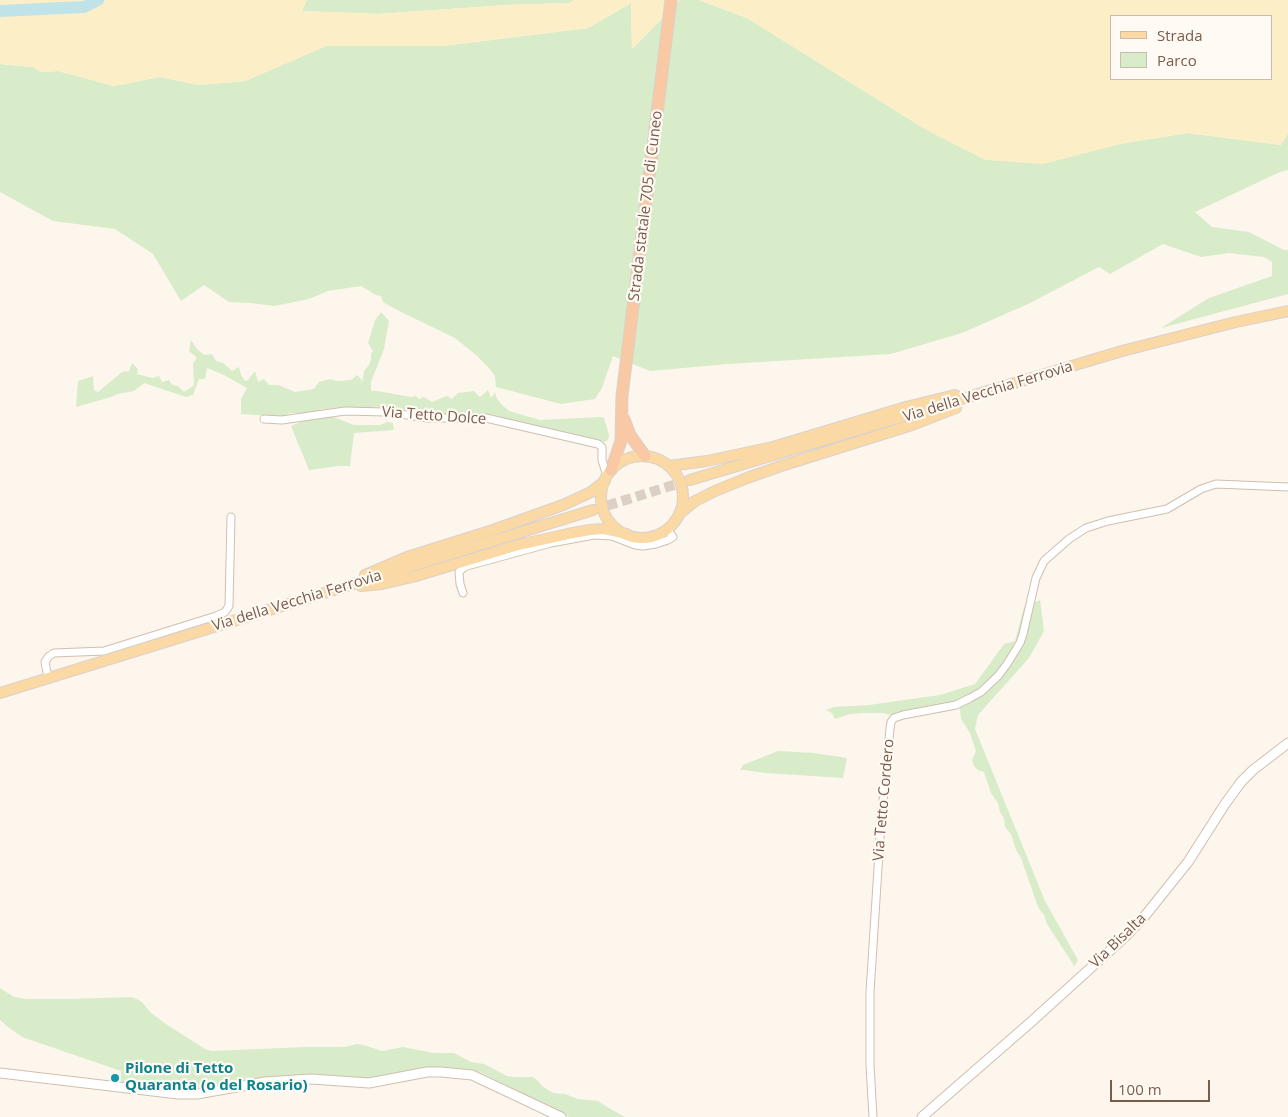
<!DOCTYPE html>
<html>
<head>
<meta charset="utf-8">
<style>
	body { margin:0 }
	#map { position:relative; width:1288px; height:1117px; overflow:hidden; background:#fdf6ec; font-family:"Open Sans",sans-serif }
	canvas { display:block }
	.legend { position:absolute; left:1110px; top:15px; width:162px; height:65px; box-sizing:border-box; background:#fffaf3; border:1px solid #cabbb1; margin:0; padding:6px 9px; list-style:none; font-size:15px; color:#7a5c4d }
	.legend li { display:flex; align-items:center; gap:10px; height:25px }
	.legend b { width:25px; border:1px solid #cabbb1 }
	.scale { position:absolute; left:1110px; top:1080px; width:100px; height:22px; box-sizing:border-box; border:2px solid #7a5c4d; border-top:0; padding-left:6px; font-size:15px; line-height:18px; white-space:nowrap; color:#7a5c4d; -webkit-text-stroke:4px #fffaf3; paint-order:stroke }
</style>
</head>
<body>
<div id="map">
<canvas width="1288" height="1117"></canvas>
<ul class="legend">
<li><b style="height:6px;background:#fbd9a5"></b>Strada</li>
<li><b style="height:14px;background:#d8ecc9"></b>Parco</li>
</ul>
<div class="scale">100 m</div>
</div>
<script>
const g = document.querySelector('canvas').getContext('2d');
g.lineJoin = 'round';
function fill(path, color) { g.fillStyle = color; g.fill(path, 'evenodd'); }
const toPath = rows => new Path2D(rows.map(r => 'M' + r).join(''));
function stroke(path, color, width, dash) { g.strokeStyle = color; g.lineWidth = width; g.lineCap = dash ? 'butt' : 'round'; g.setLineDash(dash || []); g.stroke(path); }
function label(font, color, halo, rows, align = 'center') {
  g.font = font + ' "Open Sans",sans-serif'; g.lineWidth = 4.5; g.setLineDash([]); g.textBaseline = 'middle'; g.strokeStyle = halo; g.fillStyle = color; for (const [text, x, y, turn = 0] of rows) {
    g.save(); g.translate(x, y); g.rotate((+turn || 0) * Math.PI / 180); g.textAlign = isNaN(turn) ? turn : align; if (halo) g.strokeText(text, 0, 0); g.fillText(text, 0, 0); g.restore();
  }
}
fill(toPath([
	[307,0,574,0,570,3,507,5,378,14,301,11],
	[680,0,699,0,747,18,925,129,986,160,1125,143,1188,133,1281,145,1288,133,1288,170,1280,172,1195,212,1212,227,1249,232,1284,250,1288,250,1288,294,1161,328,1209,298,1272,276,1272,262,1264,257,1229,253,1201,257,1163,244,1110,274,1099,267,1028,304,962,333,891,354,728,364,650,371,613,356,602,388,595,399,561,404,496,387,495,376,488,367,476,355,455,338,399,311,383,302,381,296,376,295,361,286,328,291,309,299,274,306,250,303,229,302,204,285,181,301,153,254,115,229,53,221,0,192,0,64,33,67,42,72,58,71,114,86,160,77,199,85,245,81,326,46,443,46,588,28,631,3,632,49],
	[381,312,389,321,384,349,371,382,371,391,377,391,411,397,416,396,419,399,424,397,432,402,447,396,452,399,458,393,474,391,480,397,488,390,491,398,495,392,496,397,501,404,509,411,540,420,600,417,604,418,609,435,608,440,604,442,555,430,519,423,491,414,424,415,388,407,333,408,318,410,320,417,333,417,354,425,380,425,387,422,393,423,394,430,354,433,350,466,339,466,309,470,291,426,306,420,304,414,290,413,282,417,241,414,241,399,247,388,224,375,207,368,205,379,199,379,193,395,186,397,144,383,134,391,118,394,111,397,76,407,78,381,93,376,94,390,98,392,122,372,129,371,132,363,138,369,137,374,152,378,159,376,162,382,169,380,172,385,178,386,184,392,190,388,194,385,193,363,197,358,189,351,191,340,197,349,204,355,212,354,216,361,223,363,232,371,239,367,241,375,245,381,248,380,255,371,258,382,264,379,269,385,278,385,295,392,314,389,319,382,330,379,338,381,351,380,357,375,361,379,362,383,364,371,369,365,371,359,371,354,373,351,368,343,375,320],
	[1040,600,1044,631,1029,658,978,715,975,729,1045,901,1078,960,1074,967,1073,964,1047,924,1044,915,1038,907,1021,858,1016,850,1011,834,1005,827,1004,818,1000,812,998,803,991,793,984,772,978,770,974,766,972,760,976,751,970,733,961,719,959,703,892,715,882,713,863,713,850,714,835,719,832,713,826,710,834,707,869,705,940,695,975,684,1004,644,1015,641,1024,607],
	[778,751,814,753,847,758,843,778,766,773,744,770,740,770,743,765],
	[0,988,14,997,26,999,72,999,131,997,137,999,142,1002,150,1012,166,1024,205,1049,211,1051,306,1047,345,1047,357,1044,364,1045,382,1051,403,1047,434,1053,454,1053,471,1062,484,1064,507,1076,514,1077,533,1077,538,1081,542,1086,553,1093,565,1094,578,1099,598,1101,609,1108,625,1117,569,1117,480,1072,465,1069,440,1068,362,1080,331,1076,307,1075,208,1090,177,1090,125,1084,121,1081,121,1071,22,1037,8,1027,0,1020]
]), '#d8ecc9');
fill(toPath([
	[0,0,307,0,302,11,378,14,507,5,570,3,574,0,680,0,632,49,631,3,588,28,443,46,326,46,245,81,199,85,160,77,114,86,58,71,42,72,33,67,0,64],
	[699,0,1288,0,1288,133,1281,145,1188,133,1125,143,1043,164,986,160,925,129,747,18],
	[1272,16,1272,79,1112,79,1112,16]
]), '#fcefc7');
stroke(toPath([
	[0,11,84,7,98,0]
]), '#bfe3e8', 12);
stroke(toPath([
	[593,510,690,480]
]), '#dcd0c4', 10, [10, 5]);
const minor = toPath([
	[264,419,282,420,345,411,386,412,428,418,486,418,598,444,602,447,602,460,607,476],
	[463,593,460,584,459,572,463,568,467,566,551,543,594,535,612,536,635,545,643,546,656,544,668,540,673,537,667,529],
	[48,678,45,662,49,656,54,653,104,651,216,616,225,612,229,606,231,517],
	[873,1117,870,1065,870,992,881,822,890,729,891,722,894,718,903,715,956,705,970,698,981,692,998,676,1007,664,1020,643,1023,634,1036,578,1044,561,1069,539,1086,528,1108,521,1167,509,1201,489,1216,484,1288,487]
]);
const tertiary = toPath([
	[0,1073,178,1094,197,1094,265,1082,311,1079,369,1083,427,1072,441,1072,472,1075,561,1117],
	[922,1117,1031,1022,1126,936,1144,917,1188,862,1225,804,1241,782,1253,770,1288,743]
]);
const primary = toPath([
	'601 497a41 41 0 1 1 82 0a41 41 0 1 1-82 0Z',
	[669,466,707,461,773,447,906,407,955,395],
	[690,480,1122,351,1236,322,1288,311],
	[679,514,695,501,715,491,747,478,781,466,912,425,956,408],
	[365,575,407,557,493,530,563,505,591,492,605,481],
	[361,586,382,584,416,576,518,545,568,534,590,530,604,529,627,534],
	[0,693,593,510]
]);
const trunk = toPath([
	[624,419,630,435,645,456],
	[611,470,621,441,622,396,671,0]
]);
stroke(minor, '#d1beb0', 9);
stroke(tertiary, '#d1beb0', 11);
stroke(primary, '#dad1cd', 12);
stroke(trunk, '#dad1cd', 13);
stroke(minor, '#fff', 7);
stroke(tertiary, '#fff', 9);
stroke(primary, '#fbd9a5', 10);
stroke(trunk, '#f9c8a4', 11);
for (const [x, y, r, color] of [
	[115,1078,5,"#0f9aa8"]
]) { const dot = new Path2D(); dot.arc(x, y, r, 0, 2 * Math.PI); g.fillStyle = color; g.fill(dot); stroke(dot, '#fffaf3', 2); }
label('15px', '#7a5c4d', '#fffaf3', [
	["Strada statale 705 di Cuneo",646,206,-83],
	["Via della Vecchia Ferrovia",988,392,-17],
	["Via Tetto Dolce",434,416,4],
	["Via della Vecchia Ferrovia",297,601,-17],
	["Via Tetto Cordero",884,800,-85],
	["Via Bisalta",1118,941,-44]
]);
label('bold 15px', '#0d838f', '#fffaf3', [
	["Pilone di Tetto",125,1069],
	["Quaranta (o del Rosario)",125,1086]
], 'left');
</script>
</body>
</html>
